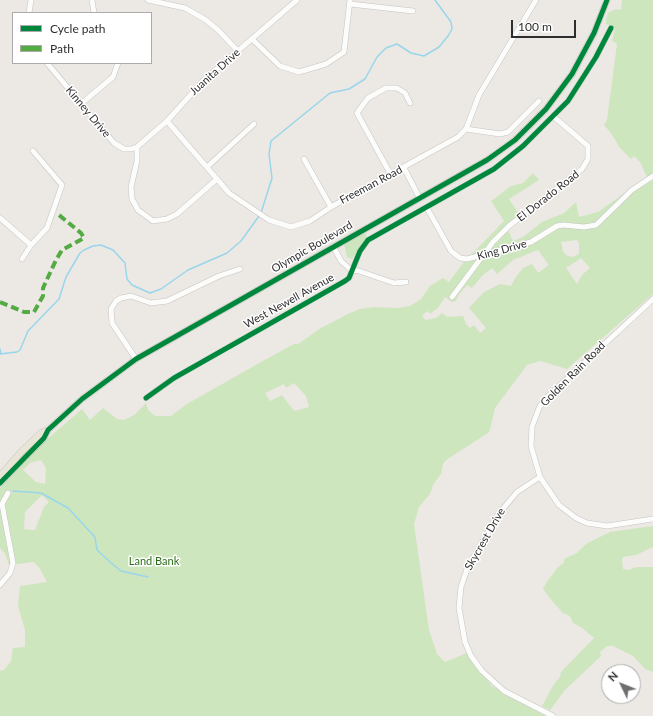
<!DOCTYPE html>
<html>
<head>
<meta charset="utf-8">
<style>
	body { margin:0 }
	#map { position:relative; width:653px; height:716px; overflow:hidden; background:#ece8e4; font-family:Lato,sans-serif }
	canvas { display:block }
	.legend { position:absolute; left:12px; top:12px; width:140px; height:52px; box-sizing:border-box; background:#fff; border:1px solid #ababab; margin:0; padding:5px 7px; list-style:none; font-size:12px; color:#2e2e2e }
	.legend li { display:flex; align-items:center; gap:8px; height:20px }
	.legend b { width:20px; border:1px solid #ababab }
	.north { position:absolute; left:601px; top:664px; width:40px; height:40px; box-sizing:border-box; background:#fff; border:1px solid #ababab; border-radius:50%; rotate:313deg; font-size:11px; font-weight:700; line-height:16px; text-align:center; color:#2e2e2e }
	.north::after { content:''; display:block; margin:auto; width:14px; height:18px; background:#706f6e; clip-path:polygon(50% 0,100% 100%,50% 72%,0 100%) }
	.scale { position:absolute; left:511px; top:20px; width:65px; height:18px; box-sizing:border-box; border:2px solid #2e2e2e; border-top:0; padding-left:5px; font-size:12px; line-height:14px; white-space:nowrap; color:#2e2e2e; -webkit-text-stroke:3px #fff; paint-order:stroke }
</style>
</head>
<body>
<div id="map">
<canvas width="653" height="716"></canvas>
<ul class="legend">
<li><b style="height:5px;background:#00873e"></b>Cycle path</li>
<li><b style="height:5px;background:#54ab44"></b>Path</li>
</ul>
<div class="north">N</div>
<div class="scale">100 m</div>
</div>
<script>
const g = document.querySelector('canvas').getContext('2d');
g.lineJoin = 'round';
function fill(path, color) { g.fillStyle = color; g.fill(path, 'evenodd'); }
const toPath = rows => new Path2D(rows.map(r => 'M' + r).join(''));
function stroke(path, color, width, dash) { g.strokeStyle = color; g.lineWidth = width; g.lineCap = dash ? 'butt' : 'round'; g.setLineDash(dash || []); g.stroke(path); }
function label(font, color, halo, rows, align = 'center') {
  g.font = font + ' Lato,sans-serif'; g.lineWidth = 3; g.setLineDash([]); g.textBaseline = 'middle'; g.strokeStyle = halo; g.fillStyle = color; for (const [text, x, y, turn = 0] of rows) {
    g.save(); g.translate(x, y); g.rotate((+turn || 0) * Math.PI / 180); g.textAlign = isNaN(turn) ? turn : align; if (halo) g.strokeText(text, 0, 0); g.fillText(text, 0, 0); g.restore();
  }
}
fill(toPath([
	[622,0,653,0,653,294,567,369,540,361,527,365,495,408,490,430,488,433,446,460,443,464,441,474,433,485,430,494,419,507,414,524,429,630,437,654,445,662,467,653,471,661,492,686,546,716,0,716,0,671,4,670,11,661,13,648,25,647,25,630,18,606,20,586,47,582,40,569,34,562,9,565,5,554,0,548,0,488,9,478,44,442,82,409,90,420,103,408,117,419,124,420,134,415,146,403,148,410,155,416,171,416,187,404,261,362,294,344,298,344,321,328,350,313,360,309,374,307,398,308,410,306,421,299,430,286,443,278,449,282,463,263,504,221,491,201,511,186,523,183,533,173,539,180,509,199,519,214,506,226,513,241,523,237,542,222,564,213,576,202,579,217,598,212,647,177,640,162,634,156,631,159,620,148,611,133,604,125,607,120,617,44,612,41,615,28,606,24,606,20,608,13,616,9,621,10],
	[577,240,579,243,579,254,572,257,566,255,563,251,561,242],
	[538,250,549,265,538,273,532,264,523,268,515,278,511,286,500,284,484,292,469,308,486,328,480,333,474,325,470,328,466,324,463,316,447,317,442,313,436,318,425,320,422,315,428,311,430,314,438,308,445,297,452,302,456,301,458,296,467,285,472,288,482,276,492,268,497,274,513,260],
	[581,258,590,268,582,275,577,284,566,268],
	[294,383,306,396,309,407,294,411,282,395,270,401,265,393,284,384,286,388],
	[41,460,46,468,45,484,36,482,23,470,30,463],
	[42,495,48,501,48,503,44,507,35,530,24,529,25,512],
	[365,233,367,237,352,259,347,257,344,244],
	[653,526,653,547,636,555,623,557,622,559,623,569,628,570,637,567,653,567,653,672,645,669,633,656,613,646,607,646,600,652,601,656,565,690,550,710,542,706,554,684,560,677,561,672,594,638,582,628,573,623,570,616,563,613,553,602,543,589,546,583,558,567,564,563,564,559,577,553,586,544,610,532]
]), '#cee6be');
stroke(toPath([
	[261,213,272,178,269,154,271,141,330,93,349,89,365,79,377,57,386,48,397,44,411,53,424,56,439,47,448,36,452,29,451,22,435,0],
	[0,349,1,354],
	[0,354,17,352,20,350,28,331,59,299,66,277,80,253,84,250,93,246,101,245,113,250,125,263,127,279,132,285,150,293,161,289,188,270,227,253,241,241,259,216],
	[13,491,41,493,68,508,95,537,97,550,110,562,121,571,148,577]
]), '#99d6ec', 1.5);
const minor = toPath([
	[92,0,94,13],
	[148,0,185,8,206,20,218,30,238,51],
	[350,4,413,11],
	[29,13,31,0],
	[252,39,280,66,299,72,326,64,344,52,350,0],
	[47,63,114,143,124,149,131,149,137,147,167,121,204,80,297,0],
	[82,103,113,77,118,63],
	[167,121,229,193,269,220,291,227,310,221,331,207,458,137,466,129,479,95,536,0],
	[466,129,500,134,508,132,539,101],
	[137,147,137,161,131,187,132,199,138,210,153,221,167,219,177,214,217,179],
	[304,159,331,207],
	[207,167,254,124],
	[404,168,419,197],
	[391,175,357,113,368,98,386,88,397,88,405,93,410,103],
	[427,208,451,251,460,258,467,259,531,242,557,226,563,225,584,227,596,225,632,190,653,176],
	[0,218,31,245],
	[333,246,341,261,351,270,359,271,394,283,406,282],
	[22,259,31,245,47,228,62,185,33,151],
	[452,297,493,242,509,226,582,169,588,159,588,146,553,116],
	[653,299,544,400,539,408,532,427,531,446,540,477,559,505,576,518,587,523,607,526,653,519],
	[136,359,112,323,111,309,116,301,121,298,131,296,151,303,167,301,219,276,240,269],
	[146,398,174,378,345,281,349,278,360,251,368,240,494,169,523,146,568,101,596,57,611,28],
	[540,477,517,492,497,516,467,569,461,587,459,608,465,642,471,656,482,671,504,691,553,716],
	[0,585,10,573,13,563,2,504,8,493]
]);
const major = toPath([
	[0,476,21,452,41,433,48,430],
	[0,483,44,438,48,430,82,399,136,359,487,160,515,140,546,109,572,74,594,33,607,0]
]);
stroke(minor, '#c5c4c5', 6);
stroke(major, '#c6c5c4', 7);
stroke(minor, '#fcfcfb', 5);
stroke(major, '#e8e4d6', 6);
stroke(toPath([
	[0,302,24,312,34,312,43,296,43,288,56,260,62,250,84,238,81,233,59,215]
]), '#54ab44', 4, [8, 4]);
stroke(toPath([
	[146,398,174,378,345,281,349,278,360,251,368,240,494,169,523,146,568,101,596,57,611,28],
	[0,483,44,438,48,430,82,399,136,359,487,160,515,140,546,109,572,74,594,33,607,0]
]), '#00873e', 5);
label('11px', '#2e2e2e', '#fff', [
	["Juanita Drive",215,72,-42],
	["Kinney Drive",88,112,50],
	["Freeman Road",371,185,-28],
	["El Dorado Road",548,196,-38],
	["Olympic Boulevard",312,247,-30],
	["King Drive",502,250,-15],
	["West Newell Avenue",289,301,-29],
	["Golden Rain Road",573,374,-45],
	["Skycrest Drive",485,539,-60]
]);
label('11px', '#2c6e1b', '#fff', [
	["Land Bank",154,561]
]);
</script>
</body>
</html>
